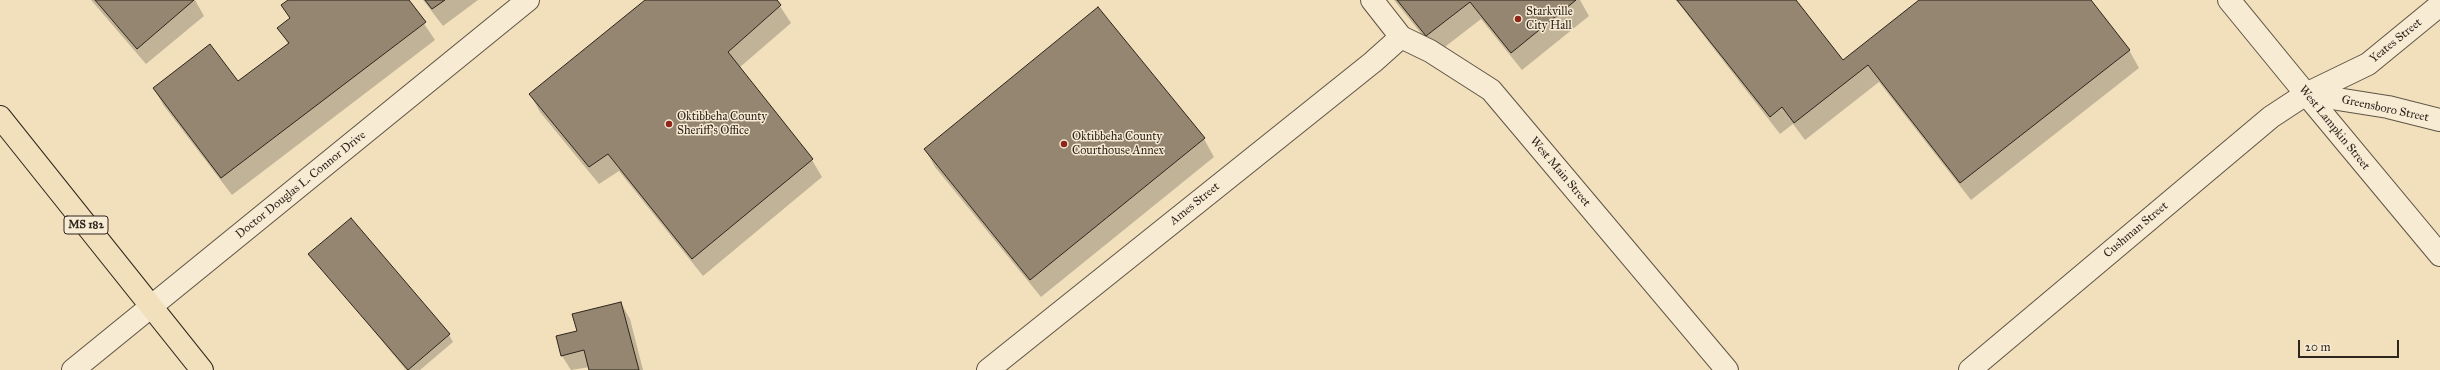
<!DOCTYPE html>
<html>
<head>
<meta charset="utf-8">
<style>
	body { margin:0 }
	#map { position:relative; width:2440px; height:370px; overflow:hidden; background:#f2e0bd; font-family:"IM FELL Great Primer",serif }
	canvas { display:block }
	.scale { position:absolute; left:2298px; top:340px; width:101px; height:18px; box-sizing:border-box; border:2px solid #2e251c; border-top:0; padding-left:5px; font-size:12px; line-height:14px; white-space:nowrap; color:#2e251c; -webkit-text-stroke:3px #f7ebd4; paint-order:stroke }
</style>
</head>
<body>
<div id="map">
<canvas width="2440" height="370"></canvas>
<div class="scale">20 m</div>
</div>
<script>
const g = document.querySelector('canvas').getContext('2d');
g.lineJoin = 'round';
function fill(path, color) { g.fillStyle = color; g.fill(path, 'evenodd'); }
const toPath = rows => new Path2D(rows.map(r => 'M' + r).join(''));
function stroke(path, color, width, dash) { g.strokeStyle = color; g.lineWidth = width; g.lineCap = dash ? 'butt' : 'round'; g.setLineDash(dash || []); g.stroke(path); }
function label(font, color, halo, rows, align = 'center') {
  g.font = font + ' "IM FELL Great Primer",serif'; g.lineWidth = 3; g.setLineDash([]); g.textBaseline = 'middle'; g.strokeStyle = halo; g.fillStyle = color; for (const [text, x, y, turn = 0] of rows) {
    g.save(); g.translate(x, y); g.rotate((+turn || 0) * Math.PI / 180); g.textAlign = isNaN(turn) ? turn : align; if (halo) g.strokeText(text, 0, 0); g.fillText(text, 0, 0); g.restore();
  }
}
fill(toPath([
	[91,0,195,0,204,16,146,64],
	[290,0,408,0,435,40,232,195,164,106,154,89,238,83,288,44,279,28,290,19,282,6],
	[423,0,478,0,443,26],
	[646,0,776,0,791,23,739,68,812,160,822,177,703,276,619,171,599,184,540,112,530,94],
	[1394,0,1580,0,1589,16,1522,70,1481,19,1437,53],
	[1676,0,1795,0,1843,61,1921,0,2089,0,2129,50,2139,68,1971,200,1879,82,1805,140,1793,124,1780,134],
	[1204,139,1214,157,1041,297,935,167,925,149],
	[310,254,449,335,453,342,420,370,406,370],
	[621,303,630,319,643,370,590,370,590,367,571,370,562,356,557,337,578,332]
]), '#0003');
const building = toPath([
	[95,0,194,0,137,49,95,0],
	[288,0,409,0,426,22,221,178,153,88,210,44,238,81,289,43,277,28,290,18,281,5,288,0],
	[425,0,445,0,432,9,425,0],
	[645,0,777,0,781,5,728,52,813,159,692,259,608,154,589,167,529,94,645,0],
	[1397,0,1576,0,1511,53,1470,2,1426,36,1397,0],
	[1677,0,1796,0,1843,60,1919,0,2091,0,2130,50,1960,183,1868,65,1794,123,1782,107,1770,117,1677,0],
	[1098,7,1205,138,1030,280,924,149,1098,7],
	[351,218,450,334,408,370,308,254,351,218],
	[621,302,639,370,589,370,584,350,561,356,556,336,577,331,572,314,621,302]
]);
fill(building, '#948670');
stroke(building, '#2e251c', 1);
const minor = toPath([
	[1372,0,1401,37,1430,51,1491,90,1727,370],
	[2306,94,2440,255],
	[73,370,528,0],
	[988,370,1373,62,1401,37],
	[1970,370,2271,117,2306,94,2368,64,2440,5]
]);
const tertiary = toPath([
	[2229,0,2306,94,2388,107,2440,120]
]);
const primary = toPath([
	[0,117,202,370]
]);
stroke(minor, '#5f5444', 24);
stroke(tertiary, '#5f5444', 24);
stroke(primary, '#2e251c', 24);
stroke(minor, '#f7ebd4', 22);
stroke(tertiary, '#f7ebd4', 22);
stroke(primary, '#f2e0bd', 22);
for (const [x, y, r, color] of [
	[1518,19,4,"#8f2418"],
	[669,124,4,"#8f2418"],
	[1064,144,4,"#8f2418"]
]) { const dot = new Path2D(); dot.arc(x, y, r, 0, 2 * Math.PI); g.fillStyle = color; g.fill(dot); stroke(dot, '#f7ebd4', 1.5); }
for (const [x, y, w] of [
	[86,225,44]
]) { const box = new Path2D(); box.roundRect(x - w / 2, y - 9, w, 18, 3); g.fillStyle = '#f7ebd4'; g.fill(box); stroke(box, '#2e251c', 1); }
label('bold 11px', '#2e251c', null, [
	["MS 182",86,225]
]);
label('12px', '#2e251c', '#f7ebd4', [
	["Starkville",1526,12],
	["City Hall",1526,26],
	["Oktibbeha County",677,117],
	["Sheriff's Office",677,131],
	["Oktibbeha County",1072,137],
	["Courthouse Annex",1072,151]
], 'left');
label('12px', '#2e251c', '#f7ebd4', [
	["Yeates Street",2396,41,-39],
	["Greensboro Street",2385,109,12],
	["West Lampkin Street",2334,128,51],
	["West Main Street",1560,172,50],
	["Doctor Douglas L. Connor Drive",301,185,-39],
	["Ames Street",1195,204,-39],
	["Cushman Street",2136,230,-40]
]);
</script>
</body>
</html>
